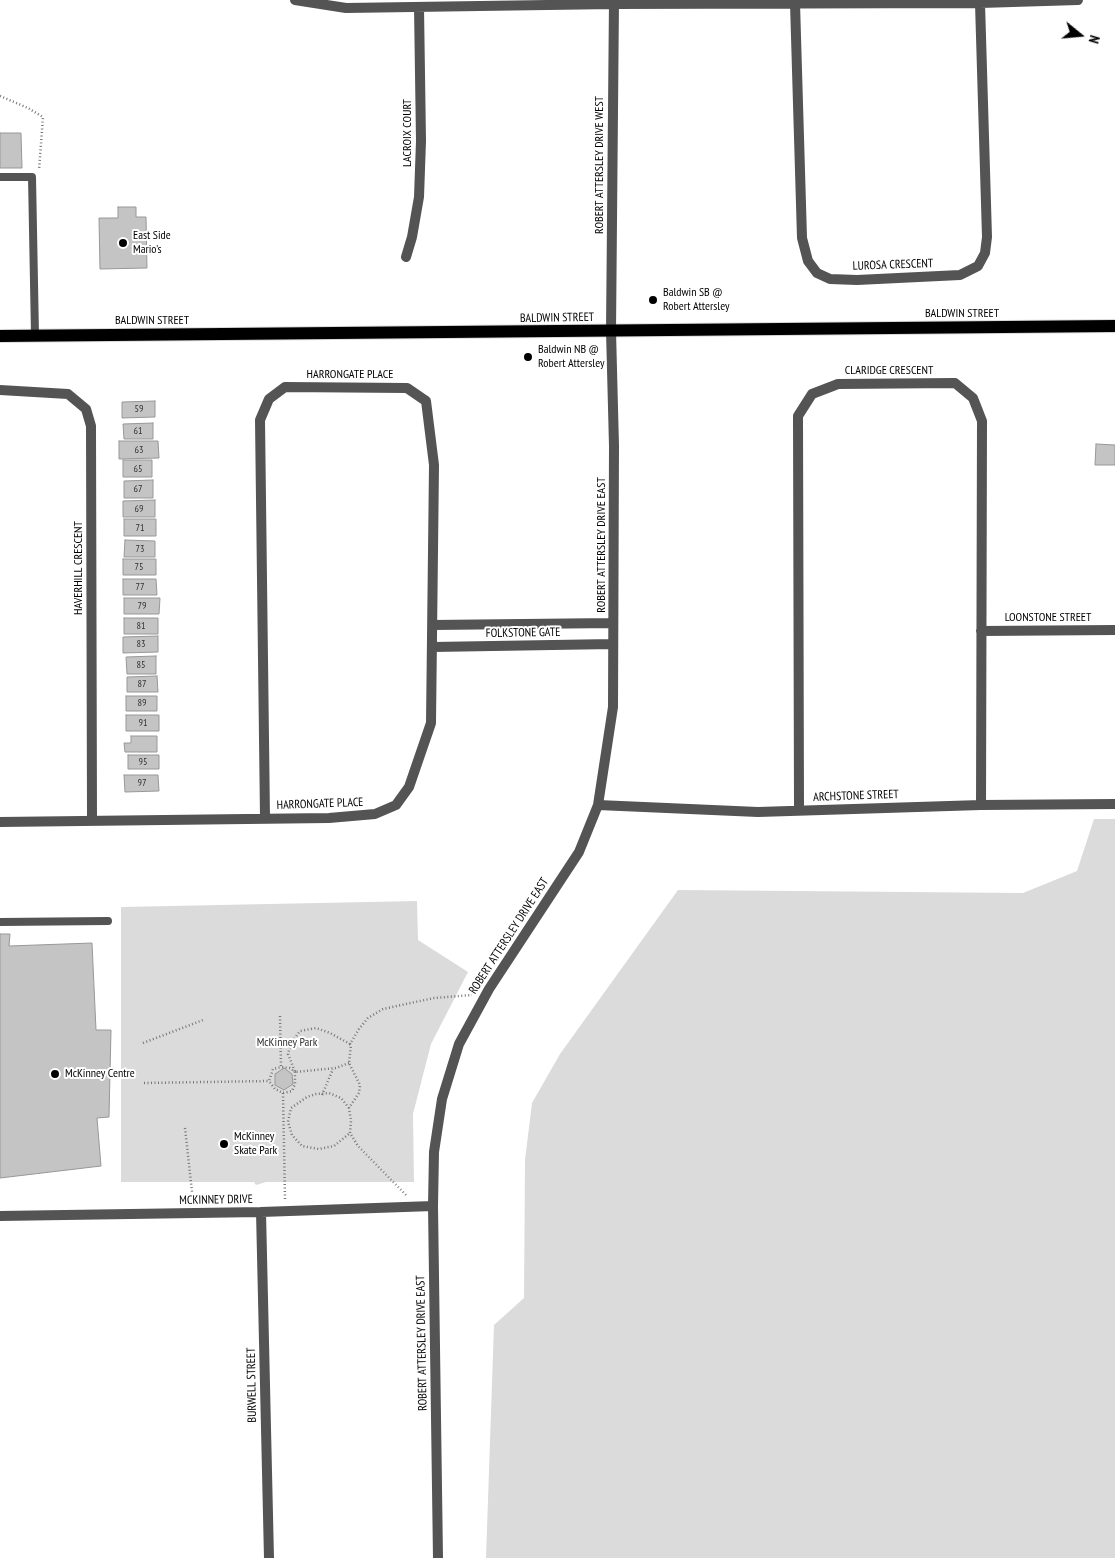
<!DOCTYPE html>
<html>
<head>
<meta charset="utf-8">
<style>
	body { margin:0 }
	#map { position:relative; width:1115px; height:1558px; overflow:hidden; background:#fff; font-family:"PT Sans Narrow",sans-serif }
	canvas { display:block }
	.north { position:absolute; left:1055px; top:10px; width:50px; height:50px; -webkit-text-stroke:4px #fff; paint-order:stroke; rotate:107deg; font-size:14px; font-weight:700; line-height:20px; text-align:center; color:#000 }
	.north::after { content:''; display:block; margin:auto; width:18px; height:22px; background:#000; clip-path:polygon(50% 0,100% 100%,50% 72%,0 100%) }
</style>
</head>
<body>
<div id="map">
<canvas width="1115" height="1558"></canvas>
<div class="north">N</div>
</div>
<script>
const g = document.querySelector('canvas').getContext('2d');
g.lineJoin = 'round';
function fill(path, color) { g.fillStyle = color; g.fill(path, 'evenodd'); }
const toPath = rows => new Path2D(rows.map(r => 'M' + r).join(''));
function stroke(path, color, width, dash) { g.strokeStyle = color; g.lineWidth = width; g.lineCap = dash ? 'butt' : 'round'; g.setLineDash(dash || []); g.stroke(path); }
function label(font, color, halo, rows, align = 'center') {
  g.font = font + ' "PT Sans Narrow",sans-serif'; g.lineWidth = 4; g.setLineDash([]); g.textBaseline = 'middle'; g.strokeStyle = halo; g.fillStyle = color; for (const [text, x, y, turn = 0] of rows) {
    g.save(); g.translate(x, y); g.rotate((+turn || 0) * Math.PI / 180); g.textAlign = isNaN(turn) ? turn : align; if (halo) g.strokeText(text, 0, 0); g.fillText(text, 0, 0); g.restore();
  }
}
fill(toPath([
	[1094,819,1115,819,1115,1558,486,1558,494,1325,524,1298,525,1160,532,1103,560,1054,678,890,1023,893,1077,871],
	[417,901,418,940,468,972,431,1044,413,1114,414,1182,266,1182,256,1185,254,1182,121,1182,121,907]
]), '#dbdbdb');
const building = toPath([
	[0,133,21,133,22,168,0,168,0,133],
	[118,207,136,207,136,217,146,217,147,268,100,269,99,218,118,218,118,207],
	[155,401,155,417,122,418,122,402,155,401],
	[153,423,153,439,124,439,123,424,153,423],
	[119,441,158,441,159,458,119,459,119,441],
	[1096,444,1115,445,1115,465,1095,465,1096,444],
	[123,460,152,460,152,477,123,477,123,460],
	[153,480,153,498,124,498,124,481,153,480],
	[155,500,155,517,123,517,123,501,155,500],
	[124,519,156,519,156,536,124,536,124,519],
	[125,540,155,541,155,557,124,557,125,540],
	[123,559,156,559,156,575,123,575,123,559],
	[123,579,156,579,157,595,123,595,123,579],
	[124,598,160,598,159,614,124,614,124,598],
	[124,618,158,618,158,634,124,634,124,618],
	[158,636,158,652,123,653,123,637,158,636],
	[156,656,156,674,127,674,126,657,156,656],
	[157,676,158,692,127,692,127,677,157,676],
	[126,696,157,696,157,711,126,711,126,696],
	[126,715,159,715,159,731,126,731,126,715],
	[131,736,157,736,157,752,125,752,124,743,131,743,131,736],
	[128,755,159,755,159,769,128,769,128,755],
	[124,775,158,775,159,791,125,792,124,775],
	[0,934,10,934,9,946,92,943,96,1030,111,1030,109,1117,97,1118,101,1166,0,1178,0,934],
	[284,1068,292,1074,293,1084,284,1090,275,1085,275,1074,284,1068]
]);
fill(building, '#c4c4c4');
stroke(building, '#989898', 1);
const primary = toPath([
	[0,336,1115,326]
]);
stroke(primary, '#dbdbdb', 14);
stroke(toPath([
	[0,96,28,108,43,117,39,170],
	[280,1016,281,1067,273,1069,269,1081,275,1089,283,1093,292,1091,295,1084,295,1072,290,1068,281,1067],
	[143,1043,203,1020],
	[349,1063,336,1068,295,1072,288,1054,291,1043,300,1031,316,1028,330,1033,350,1044],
	[144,1083,269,1081],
	[283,1093,285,1199],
	[322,1095,333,1069],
	[349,1108,341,1098,329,1093,316,1094,307,1097,291,1108,288,1122,292,1135,302,1146,319,1149,334,1146,350,1133],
	[185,1128,193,1201],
	[406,1195,358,1146,350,1133,351,1121,349,1108,359,1093,360,1085,349,1063,351,1045,350,1044,359,1029,368,1018,383,1009,434,998,472,995]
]), '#767676', 2.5, [1, 2.5]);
stroke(toPath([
	[0,177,32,177,35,335],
	[0,922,108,921]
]), '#545454', 8);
stroke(toPath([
	[295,0,346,8,614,4,980,3,1078,0],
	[795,3,802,238,808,261,817,273,830,279,857,280,960,275,978,266,985,253,987,237,980,3],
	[406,257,412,237,419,197,421,141,419,7],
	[0,390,68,394,86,409,91,426,92,820],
	[433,625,613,623],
	[981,631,1115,630],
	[433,647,613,644],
	[598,805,758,812,981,805,1115,804],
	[799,810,798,416,812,394,838,384,955,383,973,398,982,421,981,805],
	[0,822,329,818,375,814,396,805,409,787,431,723,434,465,426,401,407,388,285,387,269,399,260,420,265,818],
	[261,1212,269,1558],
	[0,1216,261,1212,433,1206],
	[438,1558,433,1206,434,1152,442,1099,459,1044,489,989,579,852,598,805,613,707,614,446,611,331,614,0]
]), '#545454', 10);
stroke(primary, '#000', 12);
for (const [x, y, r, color] of [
	[123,243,5,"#000"],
	[653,300,5,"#000"],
	[528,357,5,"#000"],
	[55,1074,5,"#000"],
	[224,1144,5,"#000"]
]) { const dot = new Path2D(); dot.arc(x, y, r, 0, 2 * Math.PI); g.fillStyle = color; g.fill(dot); stroke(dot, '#fff', 2); }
label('10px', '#313131', null, [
	["59",139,409],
	["61",138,431],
	["63",139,450],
	["65",138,469],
	["67",138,489],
	["69",139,509],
	["71",140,528],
	["73",140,549],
	["75",139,567],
	["77",140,587],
	["79",142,606],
	["81",141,626],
	["83",141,644],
	["85",141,665],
	["87",142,684],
	["89",142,703],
	["91",143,723],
	["95",143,762],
	["97",142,783]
]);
label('12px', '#000', '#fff', [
	["LACROIX COURT",408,133,-90],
	["ROBERT ATTERSLEY DRIVE WEST",600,165,-90],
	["LUROSA CRESCENT",893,265,-2],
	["BALDWIN STREET",962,314],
	["BALDWIN STREET",557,318,-1],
	["BALDWIN STREET",152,321],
	["CLARIDGE CRESCENT",889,371],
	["HARRONGATE PLACE",350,375],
	["ROBERT ATTERSLEY DRIVE EAST",602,545,-90],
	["HAVERHILL CRESCENT",79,568,-90],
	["LOONSTONE STREET",1048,618],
	["FOLKSTONE GATE",523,633,-1],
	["ARCHSTONE STREET",856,796,-2],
	["HARRONGATE PLACE",320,804,-2],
	["ROBERT ATTERSLEY DRIVE EAST",509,936,-57],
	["MCKINNEY DRIVE",216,1200,-1],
	["ROBERT ATTERSLEY DRIVE EAST",422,1343,-91],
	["BURWELL STREET",252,1385,-91]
]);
label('12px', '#000', '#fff', [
	["East Side",133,236],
	["Mario's",133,250],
	["Baldwin SB @",663,293],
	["Robert Attersley",663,307],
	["Baldwin NB @",538,350],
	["Robert Attersley",538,364],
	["McKinney Centre",65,1074],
	["McKinney",234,1137],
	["Skate Park",234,1151]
], 'left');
label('12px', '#323232', '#fff', [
	["McKinney Park",287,1043]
]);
</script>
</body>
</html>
